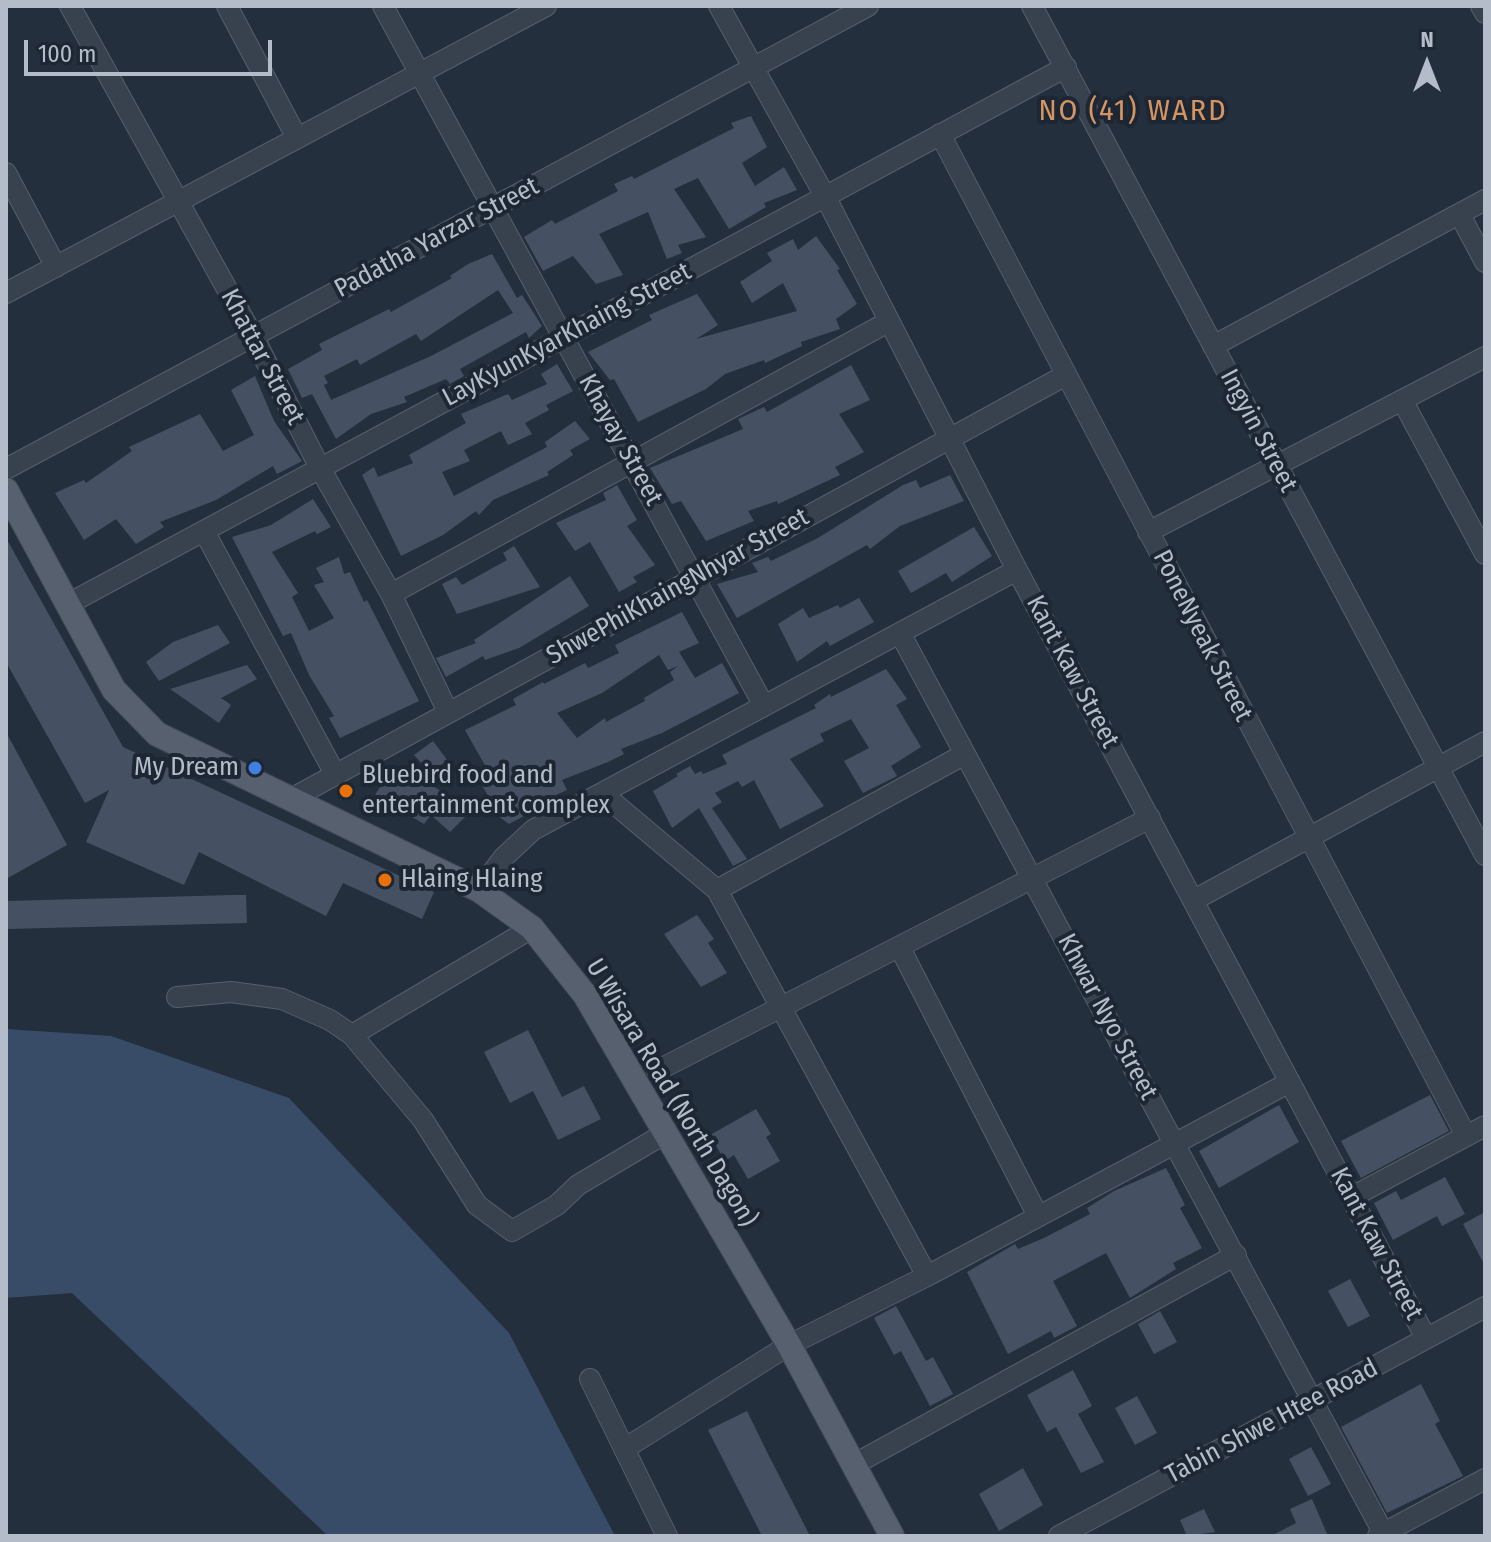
<!DOCTYPE html>
<html>
<head>
<meta charset="utf-8">
<style>
	body { margin:0 }
	#map { position:relative; width:1491px; height:1542px; overflow:hidden; background:#242f3e; font-family:"Fira Sans Condensed",sans-serif }
	canvas { display:block }
	.frame { position:absolute; inset:0; border:8px solid #b4bcc9; pointer-events:none }
	.north { position:absolute; left:1387px; top:24px; width:80px; height:80px; -webkit-text-stroke:6px #1d2633; paint-order:stroke; rotate:0deg; font-size:22px; font-weight:700; line-height:32px; text-align:center; color:#b4bcc9 }
	.north::after { content:''; display:block; margin:auto; width:28px; height:36px; background:#b4bcc9; clip-path:polygon(50% 0,100% 100%,50% 72%,0 100%) }
	.scale { position:absolute; left:24px; top:40px; width:248px; height:36px; box-sizing:border-box; border:4px solid #b4bcc9; border-top:0; padding-left:10px; font-size:24px; line-height:28px; white-space:nowrap; color:#b4bcc9; -webkit-text-stroke:6px #1d2633; paint-order:stroke }
</style>
</head>
<body>
<div id="map">
<canvas width="1491" height="1542"></canvas>
<div class="frame"></div>
<div class="north">N</div>
<div class="scale">100 m</div>
</div>
<script>
const g = document.querySelector('canvas').getContext('2d');
g.lineJoin = 'round';
function fill(path, color) { g.fillStyle = color; g.fill(path, 'evenodd'); }
const toPath = rows => new Path2D(rows.map(r => 'M' + r).join(''));
function stroke(path, color, width, dash) { g.strokeStyle = color; g.lineWidth = width; g.lineCap = dash ? 'butt' : 'round'; g.setLineDash(dash || []); g.stroke(path); }
function label(font, color, halo, rows, align = 'center') {
  g.font = font + ' "Fira Sans Condensed",sans-serif'; g.lineWidth = 8; g.setLineDash([]); g.textBaseline = 'middle'; g.strokeStyle = halo; g.fillStyle = color; for (const [text, x, y, turn = 0] of rows) {
    g.save(); g.translate(x, y); g.rotate((+turn || 0) * Math.PI / 180); g.textAlign = isNaN(turn) ? turn : align; if (halo) g.strokeText(text, 0, 0); g.fillText(text, 0, 0); g.restore();
  }
}
fill(toPath([
	[6,1029,111,1036,289,1098,509,1333,615,1536,328,1536,72,1293,6,1298]
]), '#394c67');
fill(toPath([
	[751,116,767,147,742,163,755,186,784,167,797,190,764,203,766,207,729,229,698,178,674,189,706,237,678,245,682,253,667,259,648,212,599,234,623,275,596,284,573,256,543,271,524,237,552,220,555,224,618,191,614,184,632,176,634,179,734,128,731,123],
	[816,236,840,269,837,270,857,304,836,319,840,329,801,342,802,346,765,363,764,360,725,374,706,389,638,422,614,379,610,380,588,352,652,320,649,315,697,294,718,325,696,339,797,311,783,283,752,303,740,282,772,261,767,253,793,239,798,250],
	[492,254,517,298,522,295,542,326,529,338,526,332,460,369,464,376,450,384,446,379,404,397,407,402,371,414,336,439,312,394,302,398,288,369,322,350,319,344,389,309,391,312,452,278,450,276,468,264],
	[498,290,513,313,431,356,331,400,324,385,328,383,324,376,357,359,360,365,416,334,421,341],
	[557,364,573,391,546,405,549,410,525,423,532,434,508,445,501,431,464,450,470,461,442,472,454,496,547,447,545,442,575,421,590,439,570,450,573,455,547,472,549,475,493,500,479,515,476,511,443,535,401,556,362,475,374,467,378,477,413,463,409,455,466,423,461,414,508,394,512,400,547,384,541,374],
	[851,365,870,400,839,414,864,452,835,467,840,475,778,504,777,501,748,511,754,521,706,541,681,501,672,504,650,468,743,429,738,419,764,407,767,412],
	[255,376,274,421,302,461,277,474,273,466,216,500,160,522,164,527,136,544,116,519,84,540,55,493,84,480,86,483,132,451,129,447,200,414,223,451,254,435,231,390],
	[950,475,964,501,900,526,870,549,867,545,737,618,717,584,758,572,752,563,768,557,771,561,818,538,903,485,916,480,920,488],
	[617,485,637,520,627,526,655,565,633,577,637,582,619,592,590,542,575,551,556,523,606,500,603,493],
	[313,499,331,527,317,534,315,531,272,552,298,593,292,597,309,631,334,618,314,585,324,582,316,568,339,557,344,574,350,572,364,602,367,600,419,701,340,738,329,718,334,716,309,675,291,633,283,636,232,537,271,525],
	[974,527,992,556,952,582,946,573,911,593,898,571],
	[6,538,123,747,434,892,422,919,343,883,326,916,199,852,184,885,86,842,109,790,85,803,6,662],
	[514,546,540,587,457,614,442,584,456,577,462,585,507,560,503,553],
	[570,576,589,606,519,648,485,660,483,656,446,677,436,658,476,643,474,640],
	[859,598,874,622,830,646,827,641,797,662,778,624,803,608,809,618,838,605,840,608],
	[682,612,699,643,679,652,695,678,722,663,739,693,662,733,621,749,624,754,608,762,562,780,567,790,525,809,528,814,509,824,501,818,476,775,487,769,465,730,516,705,513,699,543,682,544,684,585,663,588,668,619,653,615,645],
	[659,655,668,670,678,666,670,672,674,680,644,698,645,701,606,722,605,718,577,738,557,713,602,693],
	[218,625,230,643,159,681,146,662,173,642],
	[247,665,257,679,221,698,231,705,219,723,170,689],
	[886,669,907,699,896,705,921,747,891,766,897,776,863,793,844,761,869,748,851,719,820,734,824,741,790,759,824,806,780,829,754,780,742,787,738,781,715,793,722,802,712,808,747,859,733,866,699,808,672,828,653,791,678,776,676,774,690,766,695,774,701,771,703,774,727,764,722,755,816,708,814,705,830,694,831,697],
	[6,732,67,845,6,879],
	[433,741,448,761,429,771,414,755],
	[392,769,426,781,470,812,450,832,431,815,424,824,375,795],
	[234,895,246,895,247,923,6,929,6,901],
	[697,915,714,939,708,943,727,973,701,987,664,934],
	[528,1030,562,1097,584,1086,601,1119,558,1140,533,1091,510,1103,484,1052],
	[1430,1095,1449,1131,1361,1178,1341,1141],
	[1279,1105,1299,1142,1219,1188,1199,1151],
	[756,1109,771,1134,766,1137,780,1161,748,1179,734,1155,725,1161,710,1135],
	[1166,1168,1185,1205,1180,1208,1202,1248,1173,1263,1176,1269,1130,1298,1106,1253,1053,1281,1077,1326,1054,1338,1051,1331,1008,1354,967,1272,1015,1244,1018,1249,1044,1238,1090,1214,1087,1208,1114,1191],
	[1445,1177,1465,1214,1442,1226,1437,1216,1393,1240,1374,1203,1396,1191,1401,1200],
	[1485,1212,1485,1266,1463,1224],
	[1350,1279,1370,1316,1348,1327,1328,1291],
	[896,1306,926,1361,933,1357,953,1394,930,1406,901,1351,894,1355,874,1318],
	[1160,1311,1177,1342,1154,1354,1138,1324],
	[1073,1370,1092,1406,1078,1414,1104,1462,1081,1473,1056,1427,1047,1432,1027,1395],
	[1421,1384,1440,1421,1435,1424,1463,1476,1387,1513,1341,1427],
	[1137,1396,1157,1433,1135,1445,1115,1408],
	[747,1411,767,1452,810,1536,762,1536,708,1430],
	[1311,1447,1331,1484,1308,1496,1289,1459],
	[1023,1468,1043,1505,999,1531,979,1494],
	[1312,1499,1328,1536,1271,1536,1296,1523,1290,1509],
	[1204,1509,1215,1532,1187,1536,1180,1520]
]), '#455162');
const minor = toPath([
	[70,6,253,336,320,468,391,594,448,712],
	[227,6,297,138],
	[383,6,764,706],
	[719,6,825,196,1017,570,1426,1338],
	[1032,6,1485,855],
	[1481,6,1485,13],
	[940,134,1466,1136],
	[6,173,56,267],
	[1460,215,1485,262],
	[6,293,546,6],
	[1213,346,1485,200],
	[1402,400,1485,554],
	[6,469,868,6],
	[204,531,335,774],
	[1148,532,1485,357],
	[391,594,888,322],
	[68,604,1066,67],
	[900,633,1385,1536],
	[603,794,717,890,927,1276],
	[291,799,1066,375],
	[479,890,504,857,533,830,1017,570],
	[717,890,965,754],
	[1194,900,1485,742],
	[532,928,352,1035,423,1120,477,1205,512,1231,557,1205,578,1185,664,1134],
	[900,948,1038,1216],
	[177,997,231,992,282,999,330,1020,352,1035],
	[635,1082,1150,818],
	[1352,1197,1485,1126],
	[590,1379,667,1536],
	[624,1449,789,1345,927,1276,1290,1082],
	[853,1465,1236,1255],
	[1059,1536,1485,1307],
	[1378,1536,1485,1479]
]);
const major = toPath([
	[6,490,114,690,157,734,479,890,532,928,585,995,789,1345,892,1536]
]);
stroke(minor, '#565f6c', 22);
stroke(major, '#414a57', 26);
stroke(minor, '#38414e', 20);
stroke(major, '#56606e', 24);
for (const [x, y, r, color] of [
	[255,768,8,"#3f7fe0"],
	[346,791,8,"#e8710a"],
	[385,880,8,"#e8710a"]
]) { const dot = new Path2D(); dot.arc(x, y, r, 0, 2 * Math.PI); g.fillStyle = color; g.fill(dot); stroke(dot, '#1d2633', 3); }
label('26px', '#b4bcc9', '#1d2633', [
	["Padatha Yarzar Street",437,238,-28],
	["LayKyunKyarKhaing Street",567,335,-28],
	["Khattar Street",262,357,62],
	["Ingyin Street",1258,431,62],
	["Khayay Street",620,440,61],
	["ShwePhiKhaingNhyar Street",678,587,-29],
	["PoneNyeak Street",1202,636,63],
	["Kant Kaw Street",1072,672,62],
	["Khwar Nyo Street",1107,1017,62],
	["U Wisara Road (North Dagon)",671,1093,59],
	["Kant Kaw Street",1376,1244,62],
	["Tabin Shwe Htee Road",1272,1422,-28]
]);
label('26px', '#b4bcc9', '#1d2633', [
	["My Dream",239,768,"right"],
	["Bluebird food and",362,776],
	["entertainment complex",362,806],
	["Hlaing Hlaing",401,880]
], 'left');
g.letterSpacing = '2px';
label('30px', '#d59563', '#1d2633', [
	["NO (41) WARD",1133,112]
]);
g.letterSpacing = '0px';
</script>
</body>
</html>
